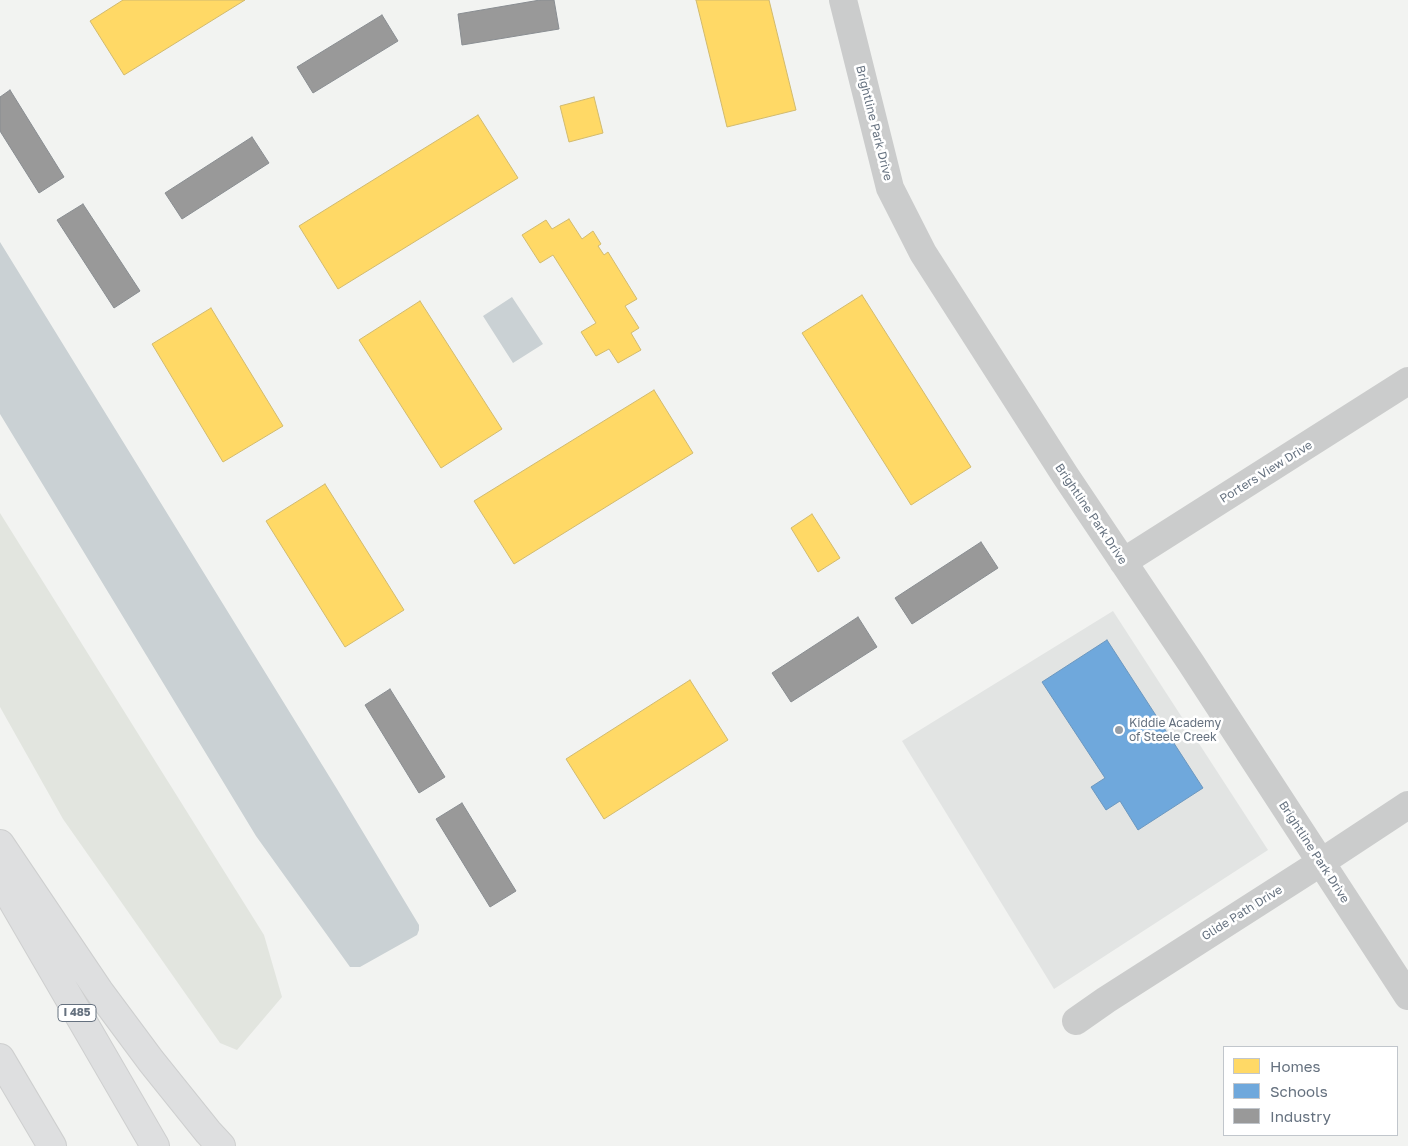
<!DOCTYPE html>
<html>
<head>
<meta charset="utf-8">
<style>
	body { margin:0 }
	#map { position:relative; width:1408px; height:1146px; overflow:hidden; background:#f2f3f1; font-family:"Golos Text",sans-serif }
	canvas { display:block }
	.legend { position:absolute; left:1223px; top:1046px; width:175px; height:90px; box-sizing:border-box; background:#fff; border:1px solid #c1c6cc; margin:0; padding:6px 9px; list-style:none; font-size:15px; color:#65717f }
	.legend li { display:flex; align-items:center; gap:10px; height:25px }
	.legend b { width:25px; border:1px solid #c1c6cc }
</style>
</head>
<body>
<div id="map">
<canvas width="1408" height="1146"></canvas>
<ul class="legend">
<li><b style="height:14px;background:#ffd966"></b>Homes</li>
<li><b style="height:14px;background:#6fa8dc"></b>Schools</li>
<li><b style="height:14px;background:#999"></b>Industry</li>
</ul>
</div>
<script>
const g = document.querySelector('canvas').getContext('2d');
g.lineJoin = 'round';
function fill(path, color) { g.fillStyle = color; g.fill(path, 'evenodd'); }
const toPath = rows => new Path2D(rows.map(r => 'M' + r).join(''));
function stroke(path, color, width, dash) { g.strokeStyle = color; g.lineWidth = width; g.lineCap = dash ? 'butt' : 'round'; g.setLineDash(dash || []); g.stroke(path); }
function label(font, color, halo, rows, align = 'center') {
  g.font = font + ' "Golos Text",sans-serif'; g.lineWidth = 5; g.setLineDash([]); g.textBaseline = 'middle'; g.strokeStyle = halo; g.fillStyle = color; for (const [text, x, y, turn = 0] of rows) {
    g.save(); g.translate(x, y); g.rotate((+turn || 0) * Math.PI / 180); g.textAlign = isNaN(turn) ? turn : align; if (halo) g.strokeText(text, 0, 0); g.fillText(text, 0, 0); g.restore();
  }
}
fill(toPath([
	[1113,611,1268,850,1054,989,902,741]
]), '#e2e4e3');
fill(toPath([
	[0,513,264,935,282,997,237,1050,220,1043,63,819,0,707]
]), '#e2e5df');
fill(toPath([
	[0,242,337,789,419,925,419,930,417,935,360,967,350,967,256,836,0,414],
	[512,297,543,344,513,363,483,316]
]), '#cad1d4');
const homes = toPath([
	[123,0,245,0,124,75,90,21,123,0],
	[696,0,769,0,796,110,727,127,696,0],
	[594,97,603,133,569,142,560,106,594,97],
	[478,115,518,178,338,289,299,226,478,115],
	[569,219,582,239,593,231,601,244,598,246,604,255,608,252,637,299,625,306,639,328,631,333,641,350,618,363,609,349,596,356,581,332,596,323,553,255,540,263,522,235,546,220,552,229,569,219],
	[862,295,971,467,911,505,802,333,862,295],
	[420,301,502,429,441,468,359,340,420,301],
	[211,308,283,426,223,462,152,344,211,308],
	[654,390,693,453,514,564,474,501,654,390],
	[325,484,404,610,345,647,266,521,325,484],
	[812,514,840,558,818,572,791,528,812,514],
	[690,680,728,740,604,819,566,759,690,680]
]);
fill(homes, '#ffd966');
stroke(homes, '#d1ba6e', 1);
const schools = toPath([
	[1107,640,1203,788,1138,830,1120,801,1106,810,1091,787,1105,778,1042,682,1107,640]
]);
fill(schools, '#6fa8dc');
stroke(schools, '#6c98c0', 1);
const industry = toPath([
	[540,0,554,0,559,29,462,45,458,14,540,0],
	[382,15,398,41,313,93,297,67,382,15],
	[10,90,64,177,39,193,0,131,0,97,10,90],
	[252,137,269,163,182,219,165,193,252,137],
	[83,204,140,291,114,308,57,220,83,204],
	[981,542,998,568,912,624,895,598,981,542],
	[858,617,877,647,791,702,772,673,858,617],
	[390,689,445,777,419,793,365,705,390,689],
	[462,803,516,891,490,907,436,819,462,803]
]);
fill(industry, '#999');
stroke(industry, '#898d91', 1);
const highway = toPath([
	[0,844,99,991,151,1061,208,1132,221,1146],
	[0,879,155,1146],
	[0,1058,52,1146]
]);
stroke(highway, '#cecfcf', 30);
stroke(toPath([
	[843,0,890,188,923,253,1065,475,1191,663,1408,996],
	[1123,562,1408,381],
	[1076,1021,1106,1000,1320,863,1408,805]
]), '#cbcccc', 28);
stroke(highway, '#dedfe0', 28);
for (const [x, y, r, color] of [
	[1119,730,5,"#969ea7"]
]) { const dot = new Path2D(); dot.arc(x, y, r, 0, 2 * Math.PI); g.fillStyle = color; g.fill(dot); stroke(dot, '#fff', 2); }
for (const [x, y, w] of [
	[77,1013,38]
]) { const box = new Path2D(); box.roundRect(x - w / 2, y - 8.5, w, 17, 4); g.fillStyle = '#fff'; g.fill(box); stroke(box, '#65717f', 1); }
label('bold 11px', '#65717f', null, [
	["I 485",77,1013]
]);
label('12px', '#65717f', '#fff', [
	["Brightline Park Drive",874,123,76],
	["Porters View Drive",1266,472,-32],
	["Brightline Park Drive",1091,514,56],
	["Brightline Park Drive",1314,852,57],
	["Glide Path Drive",1242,913,-32]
]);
label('12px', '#65717f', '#fff', [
	["Kiddie Academy",1129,723],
	["of Steele Creek",1129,737]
], 'left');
</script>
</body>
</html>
